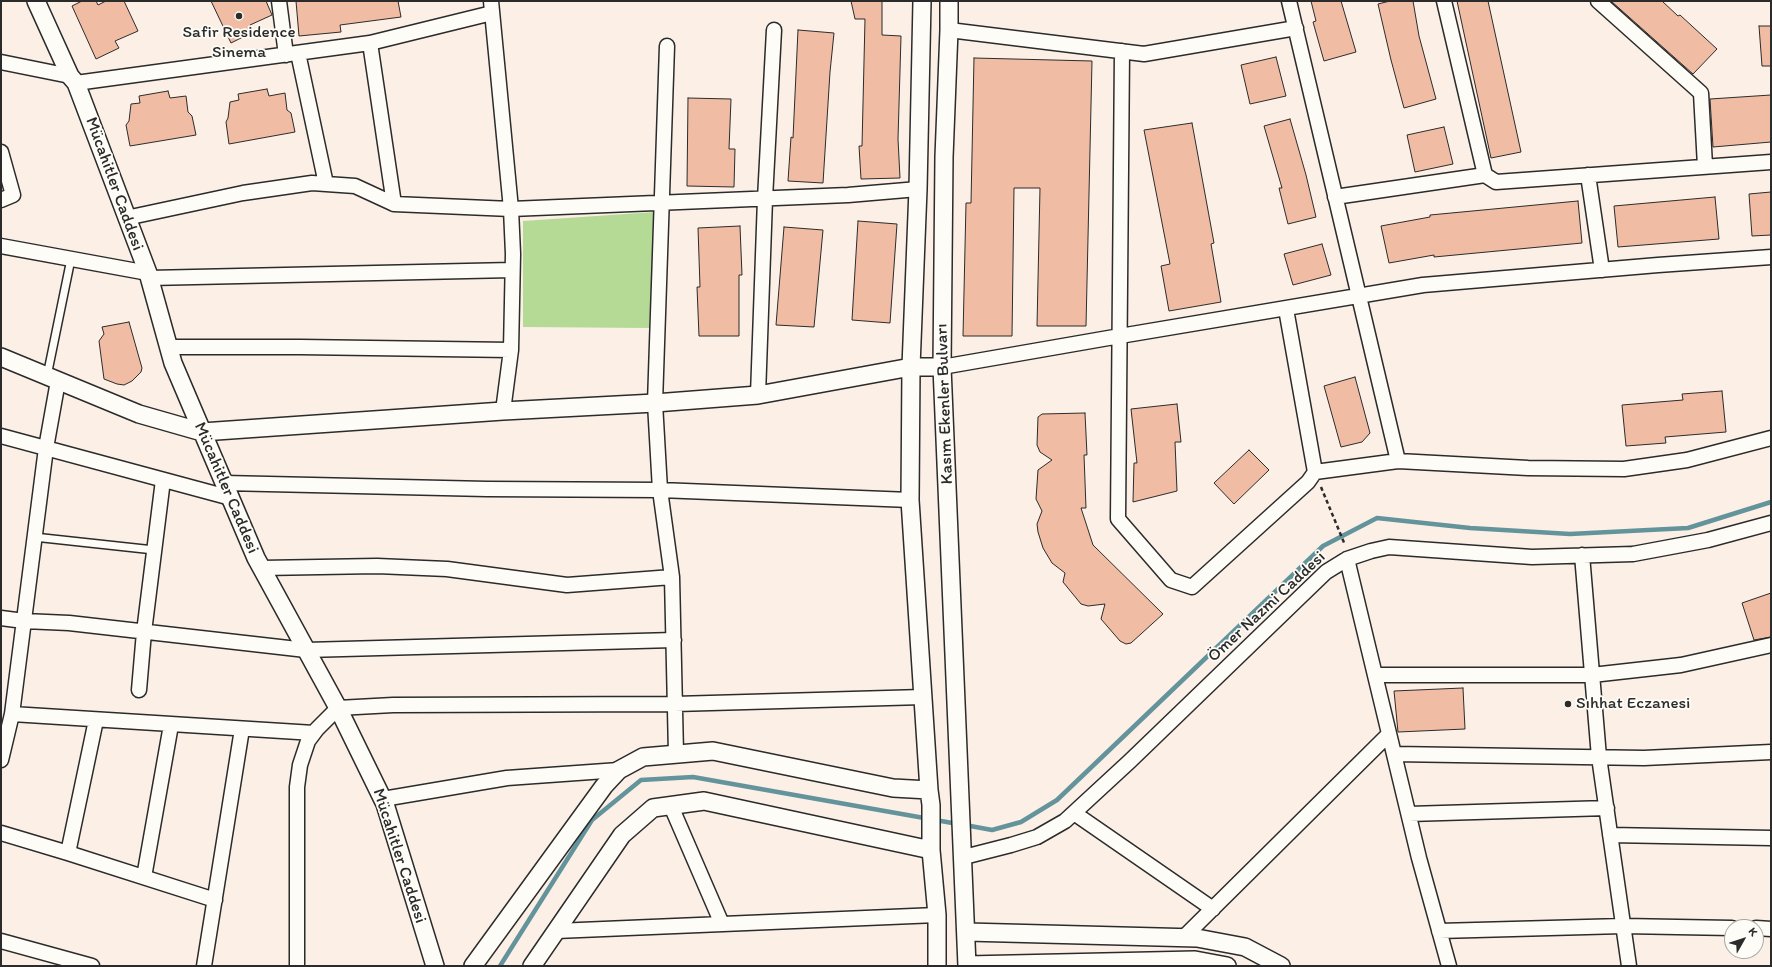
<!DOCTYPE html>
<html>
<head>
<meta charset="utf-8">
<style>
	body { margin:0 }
	#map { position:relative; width:1772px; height:967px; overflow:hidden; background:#fbefe6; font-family:Itim,sans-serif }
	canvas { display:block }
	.frame { position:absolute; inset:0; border:2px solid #2b2b2b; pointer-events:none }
	.north { position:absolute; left:1724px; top:919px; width:40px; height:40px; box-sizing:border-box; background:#fdfcf7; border:1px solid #a9a8a5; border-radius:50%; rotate:51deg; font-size:11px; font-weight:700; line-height:16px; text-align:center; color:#2b2b2b }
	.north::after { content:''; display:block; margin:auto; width:14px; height:18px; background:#2b2b2b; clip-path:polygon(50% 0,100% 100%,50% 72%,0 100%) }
</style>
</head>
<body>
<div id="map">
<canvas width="1772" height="967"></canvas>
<div class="frame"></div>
<div class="north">K</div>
</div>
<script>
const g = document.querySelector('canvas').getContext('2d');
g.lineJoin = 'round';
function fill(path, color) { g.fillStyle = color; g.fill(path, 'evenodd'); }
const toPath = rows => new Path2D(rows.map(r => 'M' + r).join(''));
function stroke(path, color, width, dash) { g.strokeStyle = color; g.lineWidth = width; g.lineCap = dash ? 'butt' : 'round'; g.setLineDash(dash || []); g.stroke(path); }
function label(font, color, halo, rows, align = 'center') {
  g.font = font + ' Itim,sans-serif'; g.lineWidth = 3.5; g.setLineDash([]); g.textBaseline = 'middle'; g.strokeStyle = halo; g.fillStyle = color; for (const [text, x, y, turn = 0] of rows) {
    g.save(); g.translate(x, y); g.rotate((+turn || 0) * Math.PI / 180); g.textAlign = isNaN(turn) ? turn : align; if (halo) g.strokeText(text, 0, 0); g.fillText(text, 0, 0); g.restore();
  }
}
fill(toPath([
	[655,212,649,328,523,327,523,221]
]), '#b5da95');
stroke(toPath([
	[965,825,992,830,1021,822,1057,800,1323,546,1377,518,1470,528,1570,534,1688,528,1771,502],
	[500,966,592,820,641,780,693,777,958,824]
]), '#63939b', 4.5);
const building = toPath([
	[82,1,96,1,98,5,106,1,124,1,138,31,115,41,119,48,96,59,72,6,82,1],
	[211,1,266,1,272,15,250,25,253,32,231,43,211,1],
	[296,1,398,1,401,17,340,25,341,32,299,36,296,1],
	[851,1,882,1,882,35,901,36,898,139,900,178,861,179,859,146,862,146,865,19,855,19,851,1],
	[1311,1,1341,1,1356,52,1324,61,1313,22,1316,21,1311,1],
	[1390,1,1413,1,1419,36,1436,99,1404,108,1391,60,1378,4,1390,1],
	[1457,1,1488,1,1521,152,1491,158,1457,1],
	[1611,1,1662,1,1678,16,1680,15,1717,49,1693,74,1611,1],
	[1759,26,1771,26,1771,66,1762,66,1759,26],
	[798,30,834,33,830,72,823,183,788,181,791,137,793,138,798,30],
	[1276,57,1286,96,1250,104,1241,65,1276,57],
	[974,58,1092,61,1086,326,1037,326,1040,188,1014,188,1012,336,963,336,966,203,971,203,974,58],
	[267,89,269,96,285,93,287,110,291,113,295,132,229,144,226,122,228,118,230,102,239,100,238,94,267,89],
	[168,91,170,98,186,96,188,112,192,116,196,135,130,146,126,125,129,121,131,104,140,103,139,96,168,91],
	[1771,95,1771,142,1713,147,1710,99,1771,95],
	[688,98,731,99,729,149,735,149,734,187,687,186,688,98],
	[1290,119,1306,175,1316,217,1288,224,1279,188,1282,188,1264,126,1290,119],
	[1192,123,1214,243,1211,244,1221,302,1169,311,1161,266,1170,264,1144,130,1192,123],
	[1444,127,1453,164,1415,172,1407,135,1444,127],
	[1771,192,1771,235,1752,236,1749,194,1771,192],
	[1715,197,1719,239,1618,247,1614,206,1715,197],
	[1578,201,1582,243,1434,257,1434,255,1389,263,1381,226,1430,217,1430,215,1578,201],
	[858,221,897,224,890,323,852,320,858,221],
	[740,226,742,275,739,275,739,336,699,336,697,287,700,287,698,228,740,226],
	[784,227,823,230,814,327,776,325,784,227],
	[1322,244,1331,275,1293,285,1284,254,1322,244],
	[129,322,142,368,141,372,132,381,124,385,117,384,104,379,99,341,104,334,102,327,129,322],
	[1355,377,1370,433,1362,442,1341,447,1324,386,1355,377],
	[1722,391,1726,432,1665,437,1666,443,1626,446,1622,405,1683,400,1682,394,1722,391],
	[1177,404,1181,442,1175,442,1177,491,1133,502,1134,463,1137,463,1131,409,1177,404],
	[1085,413,1087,455,1084,455,1086,508,1081,508,1093,545,1163,614,1131,643,1126,644,1120,641,1101,619,1105,604,1088,606,1081,604,1063,582,1065,573,1052,563,1043,548,1038,532,1037,524,1042,511,1036,499,1038,470,1052,460,1040,452,1037,445,1038,417,1042,414,1085,413],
	[1249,450,1269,470,1234,504,1214,483,1249,450],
	[1771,593,1771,637,1754,640,1742,603,1771,593],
	[1463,688,1465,729,1398,732,1394,691,1463,688]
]);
fill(building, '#f1bca4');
stroke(building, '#2b2b2b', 1);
const service = toPath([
	[47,376,71,259],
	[34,537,154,550]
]);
const minor = toPath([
	[279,1,286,55],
	[491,1,511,209,513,254,511,350,503,411],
	[1289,1,1398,461],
	[1444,1,1485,175,1496,182,1771,162],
	[1598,1,1701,93,1705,166],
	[949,30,1144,54,1296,28],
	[370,43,492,13],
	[667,46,655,403,660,490,672,577,676,754],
	[1122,51,1118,519,1171,580,1192,587,1308,482,1315,472,1286,309],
	[298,53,326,184],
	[1,62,70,76],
	[76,83,370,43,394,204],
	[1,152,13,195,1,200],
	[1588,175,1602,270],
	[1335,197,1485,175],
	[126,218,243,193,312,183,355,186,394,204,511,209,848,195,918,189],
	[1,246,148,273],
	[149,278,512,270],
	[168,347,300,347,511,350],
	[942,367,1120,336,1423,285,1658,265,1771,257],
	[758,395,765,199,774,30],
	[1,436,231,498],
	[1315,472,1398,461,1528,468,1624,469,1687,460,1771,438],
	[224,483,487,489,660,490,910,500],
	[1582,555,1599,757,1629,966],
	[1347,559,1419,858,1449,966],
	[262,568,377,566,447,569,567,585,672,577],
	[1,618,24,621,69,623,306,650,674,640],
	[1375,675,1592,675,1681,665,1771,645],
	[139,690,144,632,163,480],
	[12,714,314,733],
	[1394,754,1644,758,1771,752],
	[1,760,12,714,46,448,58,381],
	[383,799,507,778,619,770],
	[671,806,722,924],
	[1074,813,1213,909],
	[1409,814,1607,808],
	[1,833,68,853,215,900],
	[1610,835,1771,838],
	[68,853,96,720],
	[964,857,1011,845,1037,837,1065,821,1130,761,1326,572,1347,559,1371,551,1389,547,1532,557,1633,554,1708,540,1771,523],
	[144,877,171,725],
	[1756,928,1771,929],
	[556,931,937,915],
	[1439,931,1623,926,1732,928],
	[1183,938,1389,734],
	[1,941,92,966],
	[204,966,242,729],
	[297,966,297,787,300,765,308,741,317,729,338,708,393,705,675,704,923,697]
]);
const tertiary = toPath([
	[36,1,70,76,76,83,148,273,173,363,256,558,338,708,385,804,435,966],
	[922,1,918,189,911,367,910,500,929,790,931,805,931,850,937,915,937,966],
	[949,1,949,30,944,157,942,367,967,966],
	[1,357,139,414,202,432,503,411,655,403,758,395,911,367,942,367],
	[967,932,1197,938,1245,947,1281,966],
	[967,965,1195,960,1227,966],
	[473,966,604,786,619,770,643,757,713,751,893,788,929,790],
	[532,966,622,835,653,808,704,801,931,850]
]);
stroke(service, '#2b2b2b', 10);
stroke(minor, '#2b2b2b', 17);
stroke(tertiary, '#2b2b2b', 20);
stroke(toPath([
	[1321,487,1345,545]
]), '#2b2b2b', 2.5, [4, 3]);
stroke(service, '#fdfcf7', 7);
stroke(minor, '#fdfcf7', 14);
stroke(tertiary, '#fdfcf7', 17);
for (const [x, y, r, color] of [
	[239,16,4,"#2b2b2b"],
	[1568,704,4,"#2b2b2b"]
]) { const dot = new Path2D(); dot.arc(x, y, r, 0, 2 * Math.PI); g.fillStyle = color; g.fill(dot); stroke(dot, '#fdfcf7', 1.5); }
label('17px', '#2b2b2b', '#fdfcf7', [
	["Safir Residence",239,33],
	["Sinema",239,53],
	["Sıhhat Eczanesi",1576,704,"left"]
]);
label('17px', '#2b2b2b', '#fdfcf7', [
	["Mücahitler Caddesi",114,184,70],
	["Kasım Ekenler Bulvarı",945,404,-92],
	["Mücahitler Caddesi",226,488,67],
	["Ömer Nazmi Caddesi",1267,607,-43],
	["Mücahitler Caddesi",399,856,72]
]);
</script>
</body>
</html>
